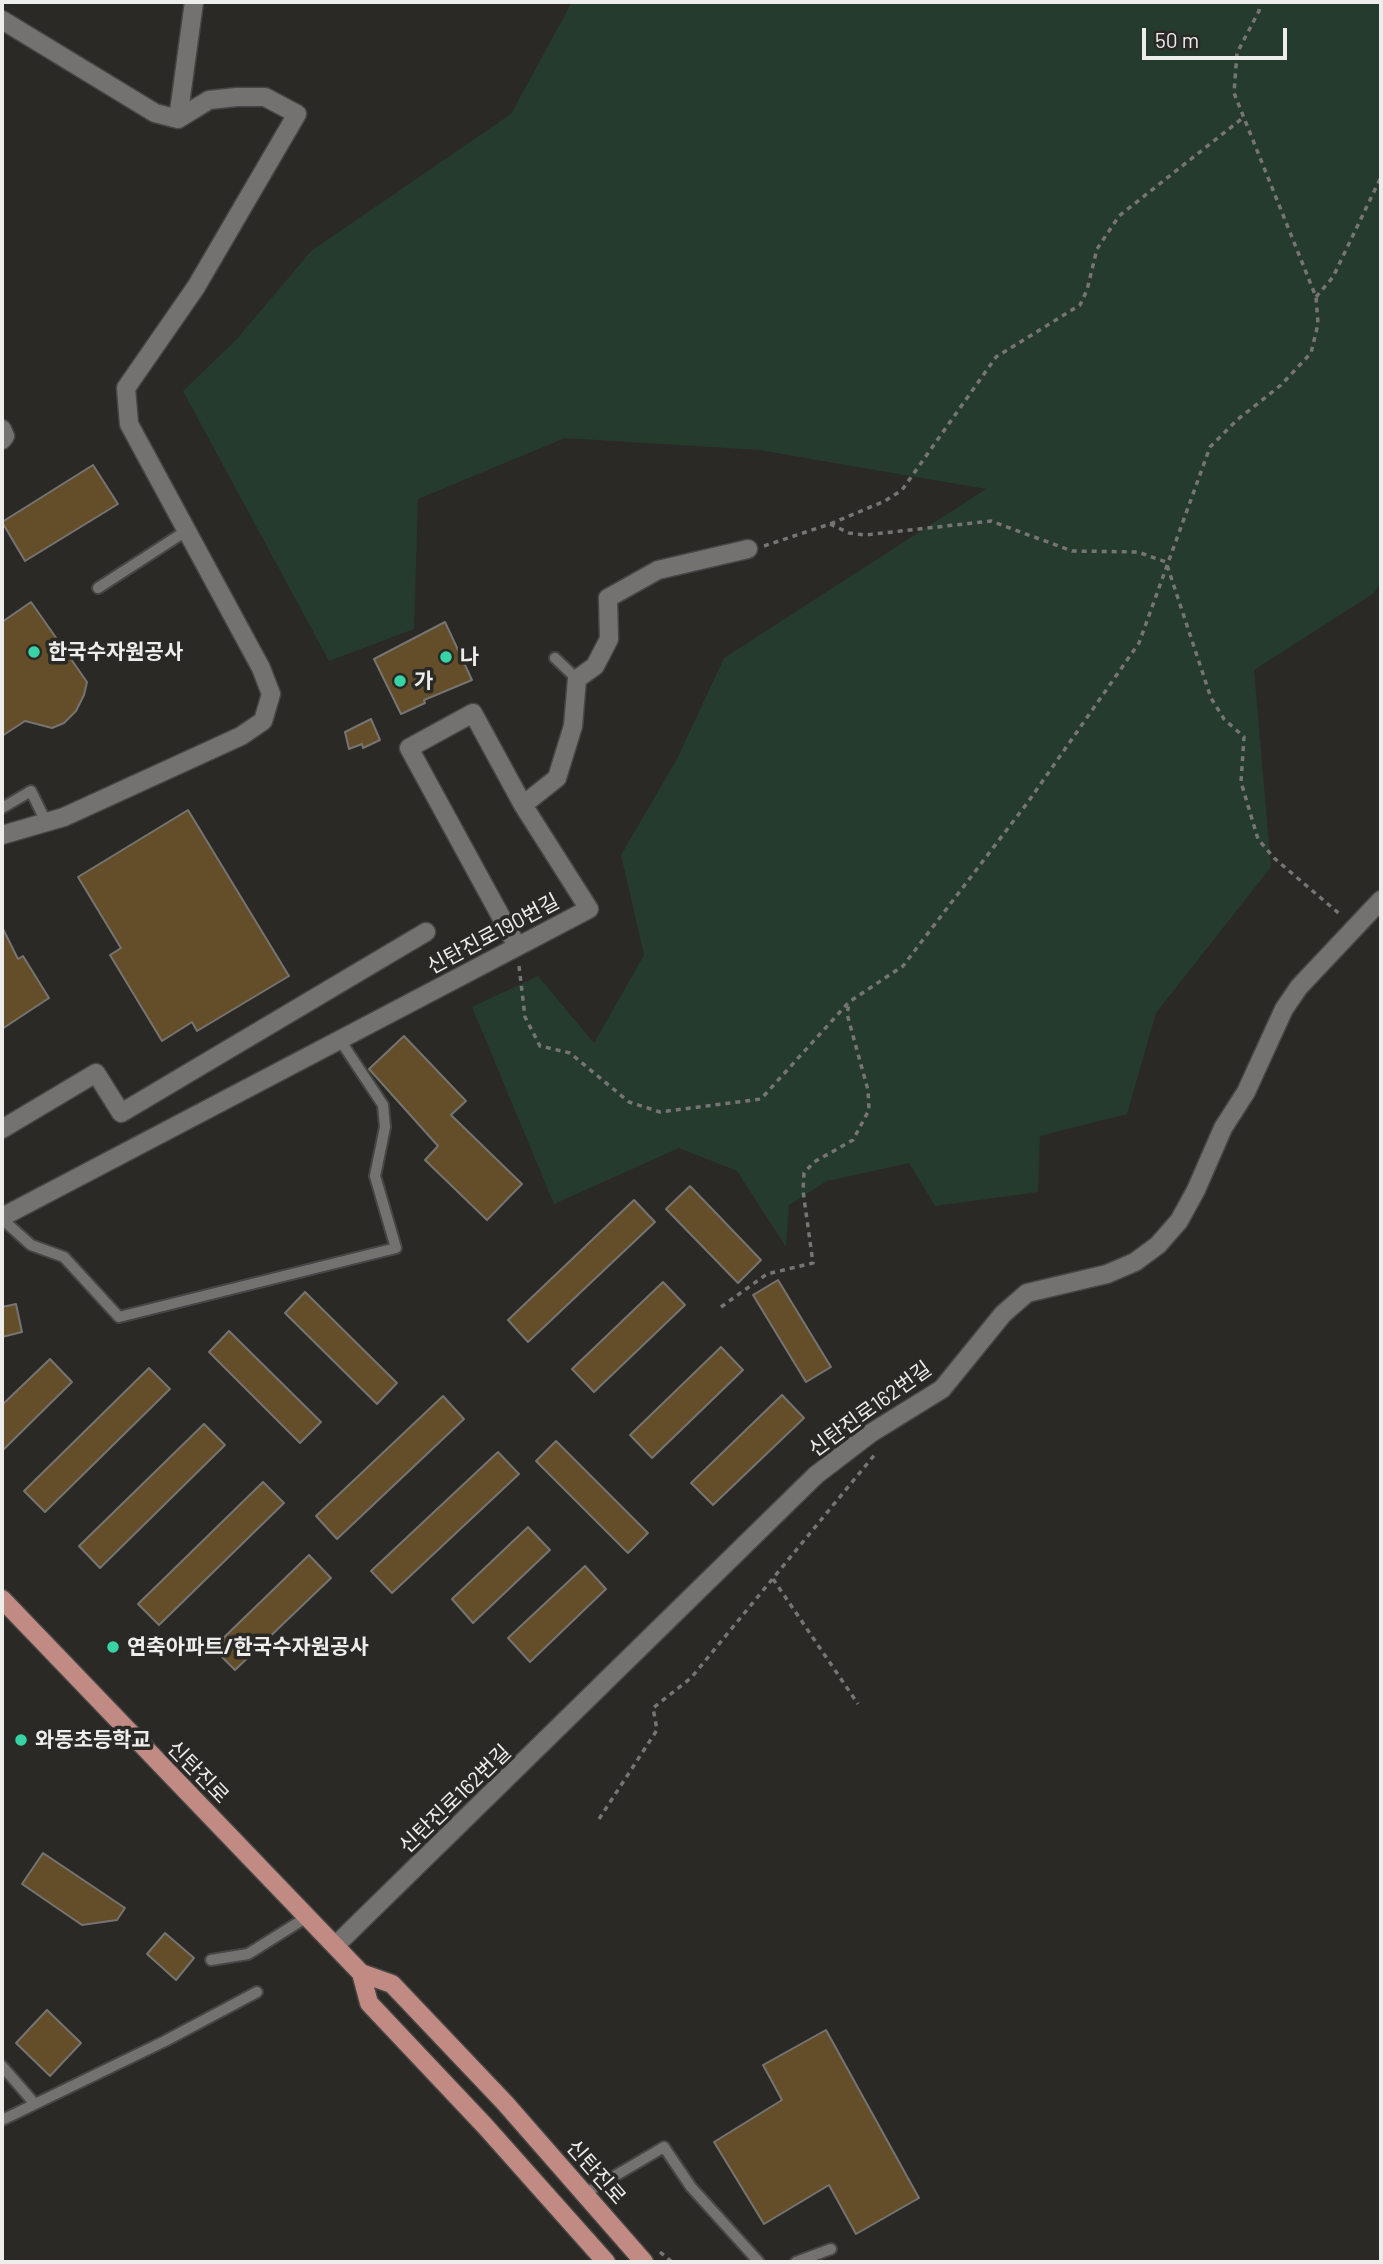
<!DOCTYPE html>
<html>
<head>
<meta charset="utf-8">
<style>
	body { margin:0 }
	#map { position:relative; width:1383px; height:2264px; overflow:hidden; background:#2a2926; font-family:Barlow,sans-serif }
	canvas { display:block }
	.frame { position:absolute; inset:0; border:4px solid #ededeb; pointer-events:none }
	.scale { position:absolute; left:1142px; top:28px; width:145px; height:32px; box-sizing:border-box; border:4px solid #ededeb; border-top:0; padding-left:9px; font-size:21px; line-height:24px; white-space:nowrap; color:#ededeb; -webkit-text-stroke:5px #2a2926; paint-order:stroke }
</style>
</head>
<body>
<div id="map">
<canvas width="1383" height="2264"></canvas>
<div class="frame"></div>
<div class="scale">50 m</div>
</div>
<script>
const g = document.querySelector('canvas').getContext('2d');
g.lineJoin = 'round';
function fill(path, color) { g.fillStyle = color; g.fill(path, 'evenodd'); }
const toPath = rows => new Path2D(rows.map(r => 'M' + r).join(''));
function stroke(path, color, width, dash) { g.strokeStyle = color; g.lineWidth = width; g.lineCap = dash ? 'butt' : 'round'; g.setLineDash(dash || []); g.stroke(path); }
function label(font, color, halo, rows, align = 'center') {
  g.font = font + ' Barlow,"Noto Sans KR",sans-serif'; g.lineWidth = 7; g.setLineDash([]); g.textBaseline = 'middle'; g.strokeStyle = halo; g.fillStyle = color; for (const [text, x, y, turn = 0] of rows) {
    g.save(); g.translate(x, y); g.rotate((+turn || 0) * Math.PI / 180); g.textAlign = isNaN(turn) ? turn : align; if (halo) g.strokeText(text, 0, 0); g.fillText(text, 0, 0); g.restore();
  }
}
fill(toPath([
	[572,2,1381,2,1381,582,1374,593,1254,670,1271,867,1156,1013,1127,1114,1040,1136,1038,1192,935,1206,909,1163,827,1181,789,1205,786,1247,737,1171,679,1148,554,1204,472,1007,538,976,594,1043,644,955,621,855,677,759,724,658,986,489,759,450,565,438,418,499,414,629,329,661,183,391,237,339,311,251,511,114]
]), '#253b2d');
const building = toPath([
	[93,465,118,504,25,561,2,522,93,465],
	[31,602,87,682,84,695,76,711,64,723,52,728,25,721,2,736,2,622,31,602],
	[445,622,472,680,424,700,425,703,401,714,374,659,445,622],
	[371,719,380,740,363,748,362,744,349,749,345,732,371,719],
	[188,810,289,976,197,1031,192,1022,162,1041,110,955,121,948,78,877,188,810],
	[2,927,18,959,23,956,49,998,2,1029,2,927],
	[404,1036,466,1101,451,1115,522,1184,487,1220,425,1160,438,1146,369,1069,404,1036],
	[690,1186,761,1260,738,1283,666,1209,690,1186],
	[634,1200,655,1222,528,1342,508,1320,634,1200],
	[778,1280,831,1367,806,1382,753,1295,778,1280],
	[663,1282,685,1305,594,1392,572,1369,663,1282],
	[305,1292,397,1383,377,1404,285,1313,305,1292],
	[16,1304,22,1332,2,1337,2,1307,16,1304],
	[229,1331,321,1422,300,1443,209,1352,229,1331],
	[721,1347,743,1370,652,1458,630,1435,721,1347],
	[50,1359,72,1382,2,1451,2,1405,50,1359],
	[149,1368,170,1389,45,1512,24,1491,149,1368],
	[782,1395,804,1418,713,1505,691,1483,782,1395],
	[443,1396,464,1419,337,1539,316,1516,443,1396],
	[204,1424,225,1445,100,1568,79,1546,204,1424],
	[556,1441,648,1533,628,1553,536,1461,556,1441],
	[498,1452,519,1474,392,1593,371,1571,498,1452],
	[263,1482,284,1503,159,1625,138,1604,263,1482],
	[528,1527,550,1550,473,1623,452,1599,528,1527],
	[309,1555,331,1578,235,1670,213,1648,309,1555],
	[585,1566,606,1589,530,1662,508,1638,585,1566],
	[43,1853,125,1908,117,1920,82,1925,22,1884,43,1853],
	[165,1933,194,1958,176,1980,147,1954,165,1933],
	[47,2010,81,2043,50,2076,16,2043,47,2010],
	[826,2030,919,2198,856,2234,829,2185,764,2224,714,2142,782,2100,763,2065,826,2030]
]);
fill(building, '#644e29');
stroke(building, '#767472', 2);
const lane = toPath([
	[98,588,186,531],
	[555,658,577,679],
	[2,808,31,791,46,822],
	[2,1219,31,1245,64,1257,119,1317,396,1248,375,1176,385,1127,383,1105,340,1040],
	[211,1960,248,1954,307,1917],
	[2,2066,35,2104],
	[2,2120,165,2041,257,1992],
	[584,2194,664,2147,691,2187,759,2262],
	[796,2262,831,2249]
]);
const street = toPath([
	[2,20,155,113,178,119,194,2],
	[2,429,5,436,2,440],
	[2,835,64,817,241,736,263,721,271,694,261,668,129,424,126,388,196,287,297,114,265,97,237,97,209,100,178,119],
	[517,946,409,748,473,713,523,805],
	[2,1129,96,1073,121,1113,426,932],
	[2,1217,589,909,523,805,557,778,573,726,577,679,595,666,609,639,608,598,658,570,748,549],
	[335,1946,816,1475,871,1433,942,1389,1003,1314,1027,1293,1107,1274,1135,1262,1158,1245,1179,1221,1196,1190,1223,1128,1246,1092,1284,1009,1299,987,1381,900]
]);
const primary = toPath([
	[2,1599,361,1973,392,1984,505,2103,644,2262],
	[361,1973,369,2003,485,2126,606,2262]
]);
stroke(lane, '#474644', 14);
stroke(street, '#474644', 21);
stroke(primary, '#474644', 21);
stroke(toPath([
	[1316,297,1333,277,1381,177],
	[830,524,849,533,865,535,991,521,1072,551,1138,552,1166,562,1211,698,1224,719,1244,737,1241,782,1258,839,1274,858,1342,916],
	[764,546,830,524,885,501,902,490,996,357,1080,305,1087,290,1097,249,1119,216,1244,117],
	[519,966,525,1017,540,1046,570,1053,629,1102,660,1112,761,1099,849,1002,903,966,1028,802,1139,643,1210,447,1237,420,1281,385,1311,353,1318,324,1316,297,1234,93,1237,53,1259,11,1260,2],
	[721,1307,767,1274,813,1263,803,1191,804,1173,814,1162,853,1140,869,1110,868,1090,847,1014,849,1004],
	[773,1579,858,1704],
	[599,1819,657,1730,653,1708,691,1678,876,1453],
	[660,2252,672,2262]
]), '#767573', 3.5, [5, 5]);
stroke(lane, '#747270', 10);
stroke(street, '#747270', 18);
stroke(primary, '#c18b83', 18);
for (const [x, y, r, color] of [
	[34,652,7,"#39d4a5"],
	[446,657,7,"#39d4a5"],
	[400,681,7,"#39d4a5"],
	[113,1647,7,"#39d4a5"],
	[21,1740,7,"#39d4a5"]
]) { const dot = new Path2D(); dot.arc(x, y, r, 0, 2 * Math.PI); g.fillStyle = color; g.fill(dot); stroke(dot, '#2a2926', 2.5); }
label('bold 21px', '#ededeb', '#2a2926', [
	["한국수자원공사",48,652],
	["나",460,657],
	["가",414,681],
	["연축아파트/한국수자원공사",127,1647],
	["와동초등학교",35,1740]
], 'left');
label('21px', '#ededeb', '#2a2926', [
	["신탄진로190번길",493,934,-28],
	["신탄진로162번길",870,1409,-36],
	["신탄진로",198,1772,46],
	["신탄진로162번길",455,1799,-44],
	["신탄진로",596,2172,49]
]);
</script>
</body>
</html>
